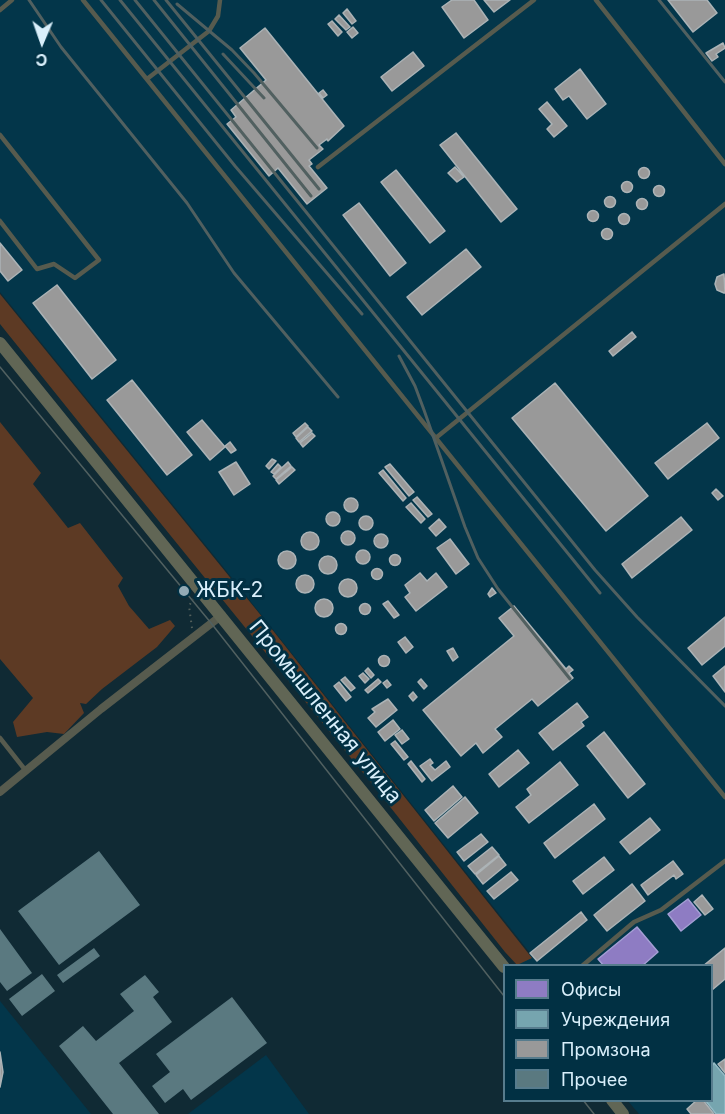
<!DOCTYPE html>
<html>
<head>
<meta charset="utf-8">
<style>
	body { margin:0 }
	#map { position:relative; width:725px; height:1114px; overflow:hidden; background:#102a34; font-family:Inter,sans-serif }
	canvas { display:block }
	.legend { position:absolute; left:503px; top:964px; width:210px; height:138px; box-sizing:border-box; background:#013043; border:2px solid #577c8d; margin:0; padding:8px 10px; list-style:none; font-size:18px; color:#d9effb }
	.legend li { display:flex; align-items:center; gap:12px; height:30px }
	.legend b { width:30px; border:2px solid #577c8d }
	.north { position:absolute; left:12px; top:12px; width:60px; height:60px; -webkit-text-stroke:4px #013043; paint-order:stroke; rotate:182deg; font-size:16px; font-weight:700; line-height:24px; text-align:center; color:#d9effb }
	.north::after { content:''; display:block; margin:auto; width:21px; height:27px; background:#d9effb; clip-path:polygon(50% 0,100% 100%,50% 72%,0 100%) }
</style>
</head>
<body>
<div id="map">
<canvas width="725" height="1114"></canvas>
<ul class="legend">
<li><b style="height:16px;background:#8e7cc3"></b>Офисы</li>
<li><b style="height:16px;background:#76a5af"></b>Учреждения</li>
<li><b style="height:16px;background:#999"></b>Промзона</li>
<li><b style="height:16px;background:#5a7980"></b>Прочее</li>
</ul>
<div class="north">С</div>
</div>
<script>
const g = document.querySelector('canvas').getContext('2d');
g.lineJoin = 'round';
function fill(path, color) { g.fillStyle = color; g.fill(path, 'evenodd'); }
const toPath = rows => new Path2D(rows.map(r => 'M' + r).join(''));
function stroke(path, color, width, dash) { g.strokeStyle = color; g.lineWidth = width; g.lineCap = dash ? 'butt' : 'round'; g.setLineDash(dash || []); g.stroke(path); }
function label(font, color, halo, rows, align = 'center') {
  g.font = font + ' Inter,sans-serif'; g.lineWidth = 6; g.setLineDash([]); g.textBaseline = 'middle'; g.strokeStyle = halo; g.fillStyle = color; for (const [text, x, y, turn = 0] of rows) {
    g.save(); g.translate(x, y); g.rotate((+turn || 0) * Math.PI / 180); g.textAlign = isNaN(turn) ? turn : align; if (halo) g.strokeText(text, 0, 0); g.fillText(text, 0, 0); g.restore();
  }
}
fill(toPath([
	[0,0,725,0,725,1114,639,1114,628,1101,712,1100,712,966,520,965,517,963,530,953,220,563,0,292],
	[0,1001,91,1114,0,1114],
	[266,1055,309,1114,188,1114]
]), '#03364a');
fill(toPath([
	[0,294,263,618,532,958,517,965,505,952,372,784,89,435,0,324],
	[0,422,41,473,33,484,68,528,80,523,123,578,118,586,129,606,149,629,170,620,175,626,157,647,102,689,86,704,80,703,84,713,64,734,47,732,17,737,13,722,33,698,0,659]
]), '#5d3a24');
const offices = toPath([
	[688,899,701,915,681,931,668,914,688,899],
	[637,927,658,952,642,966,604,966,598,959,637,927]
]);
fill(offices, '#8e7cc3');
stroke(offices, '#a49ed4', 1.5);
const public = toPath([
	[714,1063,725,1076,725,1114,716,1114,705,1100,712,1100,712,1066,714,1063]
]);
fill(public, '#76a5af');
stroke(public, '#94bbc6', 1.5);
const industry = toPath([
	[452,0,474,0,488,20,464,38,442,7,452,0],
	[484,0,510,0,494,12,484,0],
	[668,0,707,0,717,13,693,32,668,0],
	[347,9,356,21,352,24,343,13,347,9],
	[339,15,350,27,346,30,335,19,339,15],
	[332,21,342,32,338,36,328,24,332,21],
	[353,27,358,33,352,38,347,32,353,27],
	[265,28,344,126,328,141,327,139,319,145,323,149,309,160,312,164,309,166,327,188,307,204,278,168,269,176,227,124,236,117,231,110,266,80,240,48,265,28],
	[723,43,725,48,716,54,718,57,712,61,706,53,723,43],
	[413,52,424,66,392,91,381,77,413,52],
	[580,69,606,104,587,119,569,96,563,100,555,89,580,69],
	[323,90,327,95,323,98,319,93,323,90],
	[547,102,567,126,554,137,547,129,552,124,539,109,547,102],
	[456,133,517,209,501,222,440,145,456,133],
	[455,167,464,177,457,182,448,173,455,167],
	'638.5 173a5.5 5.5 0 1 1 11 0a5.5 5.5 0 1 1-11 0Z',
	[396,170,445,231,430,243,381,182,396,170],
	'621.5 187a5.5 5.5 0 1 1 11 0a5.5 5.5 0 1 1-11 0Z',
	'653.5 191a5.5 5.5 0 1 1 11 0a5.5 5.5 0 1 1-11 0Z',
	'604.5 202a5.5 5.5 0 1 1 11 0a5.5 5.5 0 1 1-11 0Z',
	'636.5 204a5.5 5.5 0 1 1 11 0a5.5 5.5 0 1 1-11 0Z',
	[359,203,406,263,390,276,343,215,359,203],
	'587.5 216a5.5 5.5 0 1 1 11 0a5.5 5.5 0 1 1-11 0Z',
	'618.5 219a5.5 5.5 0 1 1 11 0a5.5 5.5 0 1 1-11 0Z',
	'601.5 234a5.5 5.5 0 1 1 11 0a5.5 5.5 0 1 1-11 0Z',
	[0,243,22,270,8,281,0,271,0,243],
	[466,249,481,267,422,315,407,297,466,249],
	[724,274,725,293,724,293,717,290,715,284,717,277,724,274],
	[57,285,116,360,92,379,33,303,57,285],
	[632,332,636,337,613,356,609,351,632,332],
	[132,380,192,455,167,475,107,400,132,380],
	[555,383,648,496,606,531,512,418,555,383],
	[202,420,225,447,210,460,187,432,202,420],
	[305,423,308,426,296,437,293,433,305,423],
	[707,423,719,438,668,479,655,463,707,423],
	[308,427,312,431,299,442,296,438,308,427],
	[312,433,315,436,303,447,300,443,312,433],
	[230,442,236,450,231,453,225,446,230,442],
	[272,459,276,461,269,469,266,466,272,459],
	[236,462,250,484,234,495,219,472,236,462],
	[288,462,291,466,276,479,273,476,288,462],
	[278,464,281,467,274,474,271,472,278,464],
	[390,464,414,492,409,496,385,467,390,464],
	[292,467,295,470,279,484,276,480,292,467],
	[383,470,406,498,403,501,379,473,383,470],
	[716,489,723,496,718,500,712,493,716,489],
	[417,497,432,514,428,517,413,500,417,497],
	'344 505a7 7 0 1 1 14 0a7 7 0 1 1-14 0Z',
	[411,503,425,519,421,523,406,507,411,503],
	'326 519a7 7 0 1 1 14 0a7 7 0 1 1-14 0Z',
	'359 523a7 7 0 1 1 14 0a7 7 0 1 1-14 0Z',
	[681,517,692,530,632,578,622,564,681,517],
	[439,519,446,527,436,536,429,528,439,519],
	'341 538a7 7 0 1 1 14 0a7 7 0 1 1-14 0Z',
	'301 541a9 9 0 1 1 18 0a9 9 0 1 1-18 0Z',
	'374 541a7 7 0 1 1 14 0a7 7 0 1 1-14 0Z',
	[450,539,469,564,456,574,437,548,450,539],
	'356 557a7 7 0 1 1 14 0a7 7 0 1 1-14 0Z',
	'278 560a9 9 0 1 1 18 0a9 9 0 1 1-18 0Z',
	'389.5 560a5.5 5.5 0 1 1 11 0a5.5 5.5 0 1 1-11 0Z',
	'319 565a9 9 0 1 1 18 0a9 9 0 1 1-18 0Z',
	'371.5 574a5.5 5.5 0 1 1 11 0a5.5 5.5 0 1 1-11 0Z',
	[420,573,427,581,436,573,447,587,416,611,405,597,410,593,405,585,420,573],
	'296 584a9 9 0 1 1 18 0a9 9 0 1 1-18 0Z',
	'339 588a9 9 0 1 1 18 0a9 9 0 1 1-18 0Z',
	[492,588,496,593,490,597,488,594,492,588],
	'315 608a9 9 0 1 1 18 0a9 9 0 1 1-18 0Z',
	[388,601,399,615,394,618,383,604,388,601],
	'359.5 609a5.5 5.5 0 1 1 11 0a5.5 5.5 0 1 1-11 0Z',
	[514,606,566,669,569,666,573,670,569,673,573,678,538,706,532,699,495,729,502,737,483,753,476,743,461,756,423,710,514,636,499,618,514,606],
	[725,617,725,646,702,665,688,648,725,617],
	'335.5 629a5.5 5.5 0 1 1 11 0a5.5 5.5 0 1 1-11 0Z',
	[405,637,413,647,406,653,398,642,405,637],
	[453,648,458,657,453,661,447,651,453,648],
	'378.5 661a5.5 5.5 0 1 1 11 0a5.5 5.5 0 1 1-11 0Z',
	[725,666,725,692,713,676,725,666],
	[368,668,374,675,371,678,365,671,368,668],
	[363,673,369,679,365,683,359,676,363,673],
	[345,677,355,688,351,691,341,680,345,677],
	[378,679,381,682,368,693,365,690,378,679],
	[421,679,427,686,424,689,418,682,421,679],
	[387,680,391,685,387,688,383,683,387,680],
	[339,682,351,697,346,701,334,686,339,682],
	[413,692,417,697,413,701,409,696,413,692],
	[388,699,397,710,376,727,368,718,375,712,372,709,388,699],
	[577,703,588,717,581,722,584,726,553,750,539,733,577,703],
	[393,720,400,729,385,741,378,732,393,720],
	[402,730,409,739,402,744,395,735,402,730],
	[604,732,645,784,628,798,587,746,604,732],
	[395,741,408,757,404,760,391,744,395,741],
	[518,750,529,763,499,787,489,774,518,750],
	[430,759,433,763,430,765,435,770,446,761,450,767,432,781,420,766,430,759],
	[411,761,425,779,422,782,408,764,411,761],
	[560,762,578,785,529,823,516,807,531,795,527,789,560,762],
	[453,786,462,797,434,821,425,810,453,786],
	[465,797,478,813,448,838,435,823,465,797],
	[594,804,605,819,555,858,544,843,594,804],
	[650,818,660,830,630,854,620,842,650,818],
	[481,834,488,842,464,861,457,852,481,834],
	[492,847,499,855,475,874,468,866,492,847],
	[499,856,506,865,483,884,476,875,499,856],
	[604,857,614,870,583,894,573,881,604,857],
	[673,861,683,874,676,879,674,875,648,895,641,885,673,861],
	[511,872,518,880,494,899,487,891,511,872],
	[632,884,645,901,607,931,594,915,632,884],
	[702,895,713,909,705,915,694,902,702,895],
	[581,912,587,920,537,961,530,953,581,912],
	[725,948,725,979,712,990,712,966,703,966,725,948],
	[0,1052,3,1072,0,1087,0,1052],
	[725,1059,725,1073,718,1064,725,1059],
	[697,1100,703,1100,714,1114,691,1114,687,1109,697,1100]
]);
fill(industry, '#999');
stroke(industry, '#acb3b6', 1.5);
fill(toPath([
	[99,851,140,905,59,965,18,911],
	[0,929,32,973,7,991,0,982],
	[94,948,100,956,63,983,57,975],
	[42,974,55,991,22,1016,9,999],
	[145,975,159,992,153,997,172,1022,119,1063,159,1114,113,1114,59,1046,83,1026,96,1041,134,1011,120,994],
	[232,997,267,1043,191,1100,183,1089,165,1103,152,1086,170,1072,156,1054]
]), '#5a7980');
stroke(toPath([
	[192,628,189,606,193,599]
]), '#54605c', 2, [1.5, 4.5]);
stroke(toPath([
	[83,0,725,797],
	[596,0,725,164],
	[0,10,12,0],
	[147,79,209,31,218,16,220,0],
	[0,135,99,260,75,278,54,264,37,269,0,221],
	[318,167,534,0],
	[437,437,725,204],
	[0,738,26,771],
	[582,966,634,922,661,910,725,861]
]), '#575b4e', 4.5);
stroke(toPath([
	[0,792,101,709,222,615]
]), '#575b4e', 8);
stroke(toPath([
	[0,343,504,967],
	[612,1100,623,1114]
]), '#616655', 12);
stroke(toPath([
	[0,367,211,623,504,996],
	[583,1100,594,1114]
]), '#516060', 1.5);
stroke(toPath([
	[29,0,61,47,187,203,234,273,338,397],
	[101,0,235,166,362,314],
	[120,0,600,593],
	[135,0,595,570,637,617,725,706],
	[154,0,311,196],
	[166,0,319,189],
	[659,0,725,82],
	[177,4,232,50,254,73,317,148],
	[223,54,264,98],
	[399,356,415,386,424,410,465,527,478,558,498,589,570,679]
]), '#516060', 3);
for (const [x, y, r, color] of [
	[184,591,6,"#93aab5"]
]) { const dot = new Path2D(); dot.arc(x, y, r, 0, 2 * Math.PI); g.fillStyle = color; g.fill(dot); stroke(dot, '#013043', 2); }
label('21px', '#d9effb', '#013043', [
	["ЖБК-2",196,591]
], 'left');
label('21px', '#d9effb', '#013043', [
	["Промышленная улица",325,712,51]
]);
</script>
</body>
</html>
